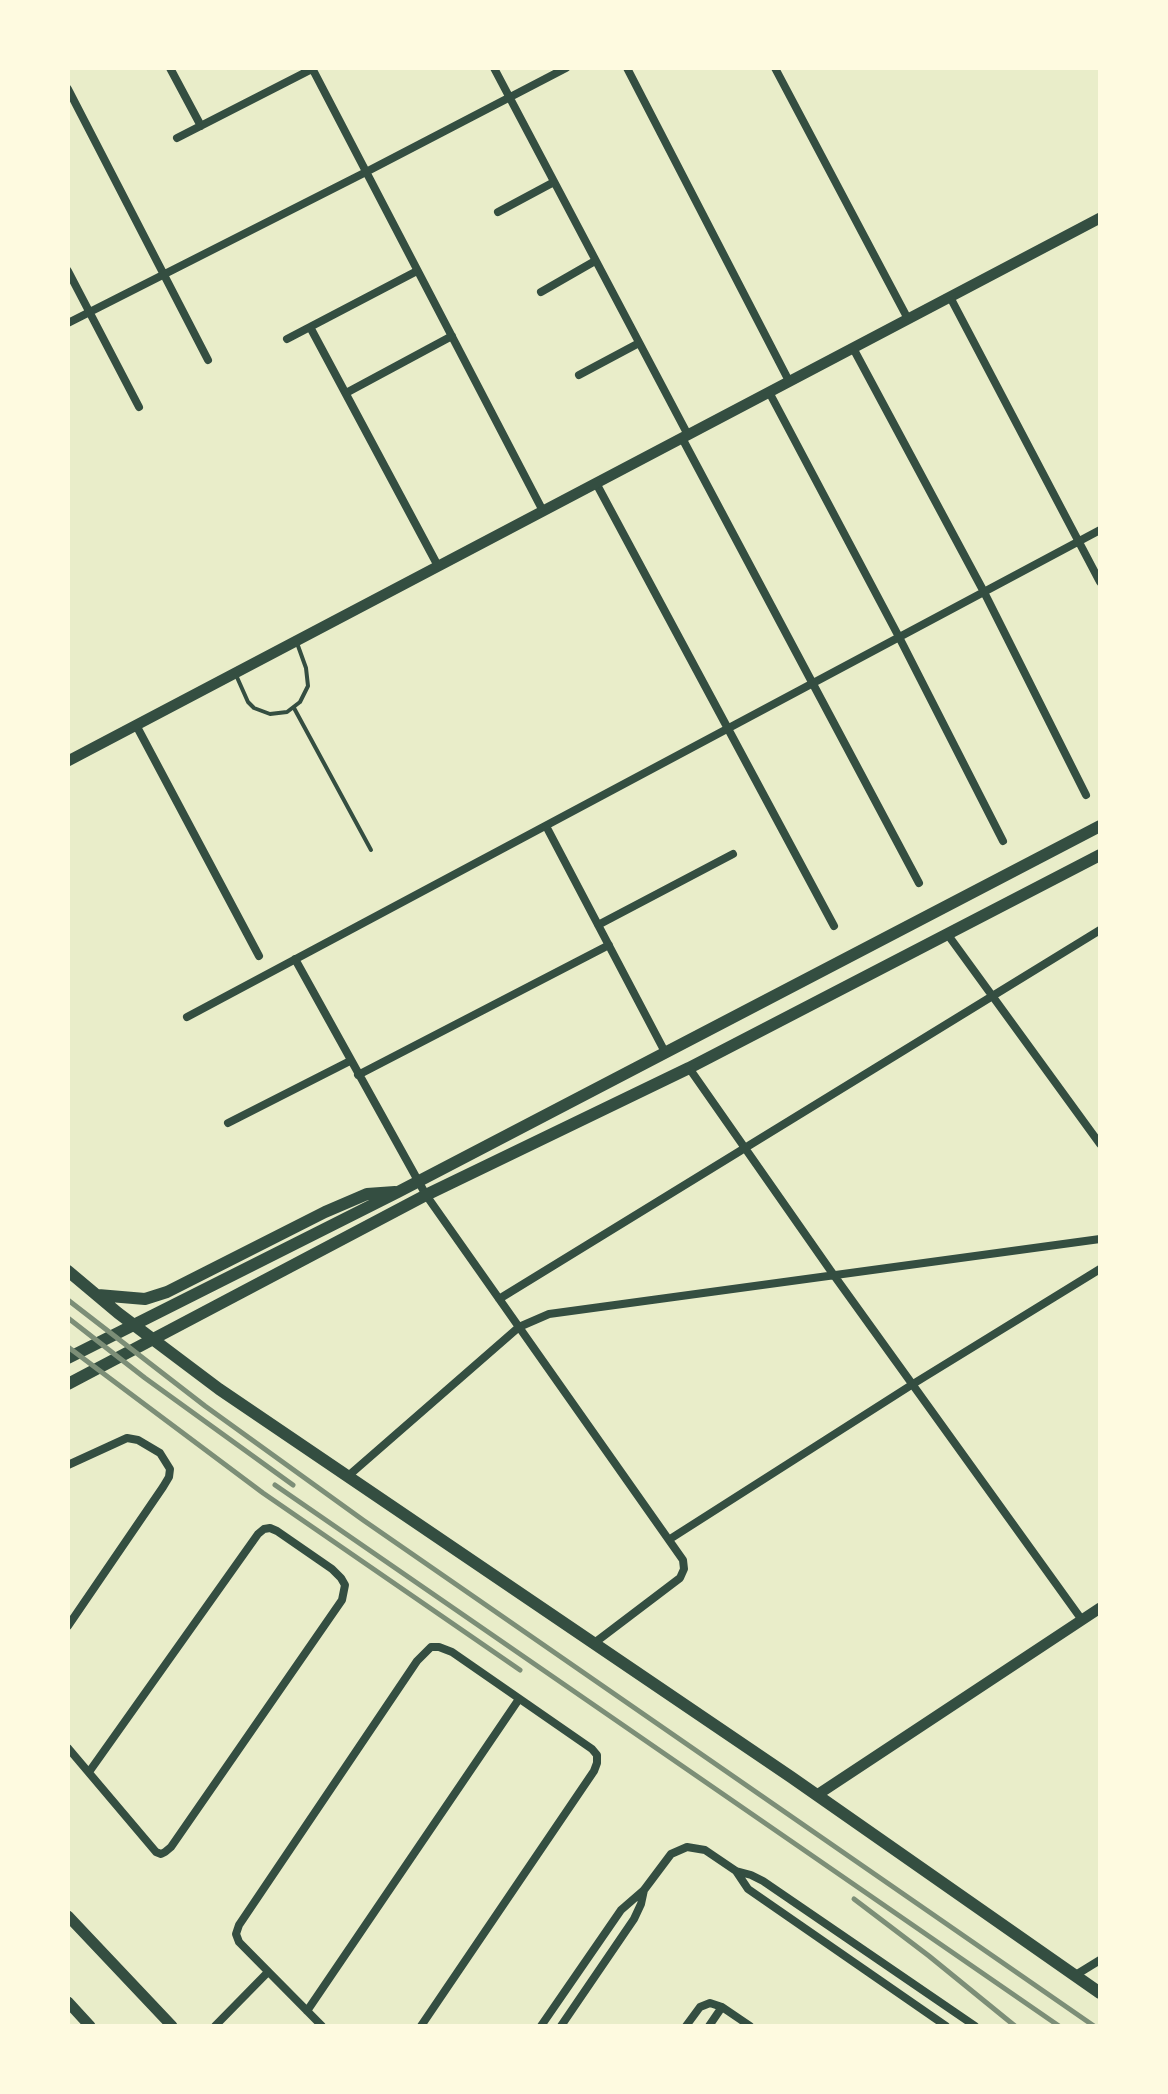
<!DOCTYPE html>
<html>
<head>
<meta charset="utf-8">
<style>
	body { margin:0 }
	#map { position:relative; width:1168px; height:2094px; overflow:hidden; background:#e9edc9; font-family:Cabin,sans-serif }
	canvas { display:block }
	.frame { position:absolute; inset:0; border:70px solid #fefae0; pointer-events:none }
</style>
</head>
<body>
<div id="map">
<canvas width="1168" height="2094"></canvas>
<div class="frame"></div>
</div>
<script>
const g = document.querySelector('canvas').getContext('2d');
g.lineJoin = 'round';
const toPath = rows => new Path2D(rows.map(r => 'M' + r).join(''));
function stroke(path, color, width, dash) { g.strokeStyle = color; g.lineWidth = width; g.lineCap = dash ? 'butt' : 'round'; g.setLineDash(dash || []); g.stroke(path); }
stroke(toPath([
	[236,675,248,702,254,708,270,714,287,712,300,702,308,686,306,668,297,643],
	[294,708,371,850]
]), '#344e41', 4);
stroke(toPath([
	[170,68,201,126],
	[312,68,543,511],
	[494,68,688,435],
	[627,68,789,381],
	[775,68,908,319],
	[68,89,208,360],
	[177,138,312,69],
	[498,212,554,182],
	[68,271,139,407],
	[541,292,595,261],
	[950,297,1100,582],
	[68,323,366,172,566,68],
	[310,327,438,566],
	[287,339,417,271],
	[853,348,984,592,1086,795],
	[579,375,639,343],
	[769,392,899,637,1003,841],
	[346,393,452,336],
	[682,438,919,883],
	[596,483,834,926],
	[136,725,259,956],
	[546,826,665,1052],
	[598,925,733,854],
	[948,935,1100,1144],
	[295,959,426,1195,683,1560,684,1569,680,1578,593,1644],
	[187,1017,1100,530],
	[689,1068,833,1274,1082,1620],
	[358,1075,609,945],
	[228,1123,350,1061],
	[499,1299,1100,930],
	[68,1465,127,1438,138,1440,160,1453,170,1469,169,1477,163,1487,68,1626],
	[347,1477,519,1327,549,1314,1100,1239],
	[670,1539,913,1384,1100,1269],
	[68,1748,156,1852,161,1854,165,1852,171,1847,342,1600,345,1585,341,1578,332,1569,277,1531,270,1528,264,1529,258,1534,89,1772],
	[736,1871,748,1889,946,2026],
	[1074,1976,1100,1960],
	[307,2011,519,1699],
	[215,2026,268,1972],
	[322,2026,239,1942,236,1934,239,1925,417,1661,431,1647,439,1647,452,1652,592,1749,597,1755,597,1763,594,1771,421,2026],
	[541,2026,621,1910,644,1890,671,1854,687,1847,705,1850,736,1871,751,1875,763,1881,975,2026],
	[561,2026,634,1919,641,1904,644,1890],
	[686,2026,700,2007,710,2003,722,2007,750,2026],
	[709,2026,722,2007]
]), '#344e41', 8);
stroke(toPath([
	[68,761,1100,218],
	[817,1795,1100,1608],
	[68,1916,172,2026],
	[68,2002,90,2026]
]), '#344e41', 11);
stroke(toPath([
	[68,1271,118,1313,219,1389,791,1777,1100,1993],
	[98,1295,145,1299,167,1292,325,1212,367,1194,395,1192],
	[68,1358,398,1192,1100,826],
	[68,1384,426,1195,689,1068,1100,855]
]), '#344e41', 12);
stroke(toPath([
	[68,1300,205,1406,363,1520,1094,2026],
	[68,1318,145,1378,293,1485],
	[68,1347,263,1493,520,1670],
	[275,1485,1059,2026],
	[854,1899,929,1956,1015,2026]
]), '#7c8e77', 5);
</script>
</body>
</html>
